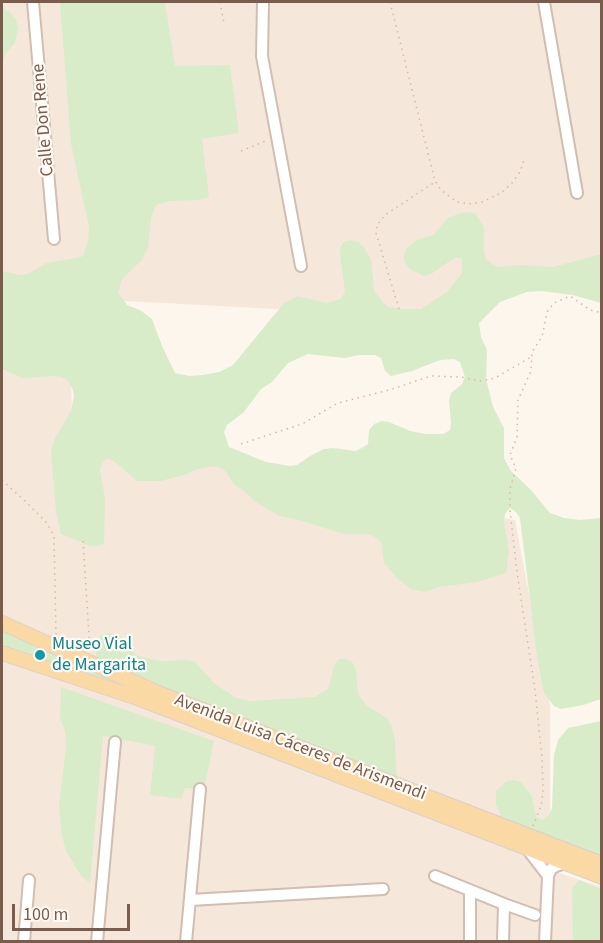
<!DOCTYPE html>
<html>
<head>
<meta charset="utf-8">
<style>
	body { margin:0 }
	#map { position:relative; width:603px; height:943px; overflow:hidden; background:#fdf6ec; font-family:"Source Sans 3",sans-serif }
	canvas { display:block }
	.frame { position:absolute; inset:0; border:3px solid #7a5c4d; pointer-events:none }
	.scale { position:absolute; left:12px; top:904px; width:118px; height:27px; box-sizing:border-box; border:3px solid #7a5c4d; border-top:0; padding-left:8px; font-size:18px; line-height:21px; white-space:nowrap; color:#7a5c4d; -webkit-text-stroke:4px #fffaf3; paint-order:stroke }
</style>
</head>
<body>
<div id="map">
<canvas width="603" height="943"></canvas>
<div class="frame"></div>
<div class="scale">100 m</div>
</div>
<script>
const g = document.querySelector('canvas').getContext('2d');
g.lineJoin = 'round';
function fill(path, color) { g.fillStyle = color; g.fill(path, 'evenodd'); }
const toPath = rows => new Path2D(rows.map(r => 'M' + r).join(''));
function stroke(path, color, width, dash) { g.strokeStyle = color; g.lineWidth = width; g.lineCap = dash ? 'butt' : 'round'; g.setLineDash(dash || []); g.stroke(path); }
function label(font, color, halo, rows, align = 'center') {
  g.font = font + ' "Source Sans 3",sans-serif'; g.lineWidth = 4.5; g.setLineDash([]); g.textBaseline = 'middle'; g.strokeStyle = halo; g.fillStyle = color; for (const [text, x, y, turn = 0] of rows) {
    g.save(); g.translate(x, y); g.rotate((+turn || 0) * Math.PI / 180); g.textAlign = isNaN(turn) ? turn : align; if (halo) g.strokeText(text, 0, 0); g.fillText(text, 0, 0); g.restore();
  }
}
fill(toPath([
	[2,2,601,2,601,258,426,317,69,298,72,417,223,468,515,520,550,705,550,870,601,887,601,941,2,942]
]), '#f5e8da');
fill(toPath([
	[60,2,165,2,175,66,230,65,239,133,202,139,209,197,198,200,169,201,156,205,151,218,148,247,142,260,122,279,118,293,127,305,140,310,152,319,162,346,175,373,189,376,203,375,219,372,233,365,284,303,298,296,326,303,341,299,345,292,340,255,340,248,344,242,351,240,358,242,364,247,371,260,374,290,383,303,389,307,404,309,421,309,447,292,462,273,462,259,456,257,431,274,424,276,411,270,406,264,404,258,405,250,410,245,417,240,433,235,448,218,461,213,469,212,476,214,484,227,484,252,486,259,492,264,499,267,521,265,553,267,601,254,601,303,573,295,541,291,527,292,500,302,479,323,481,337,487,350,486,379,493,407,504,428,504,458,511,471,531,490,550,513,564,518,580,520,601,518,601,699,583,705,561,709,554,706,544,693,537,657,520,518,516,512,510,508,505,514,504,521,509,551,506,573,477,582,439,587,425,592,411,589,398,579,384,563,381,542,375,537,368,534,344,534,295,519,279,516,256,502,244,491,234,484,226,472,221,468,214,466,198,469,184,475,161,481,137,481,114,461,107,458,102,463,100,470,105,499,104,543,98,546,90,546,61,534,56,512,51,451,55,438,71,411,74,395,72,388,68,381,61,377,54,376,23,378,2,369,2,271,20,275,27,274,47,263,77,258,83,256,88,241,89,227,71,144],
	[308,354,345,358,359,355,375,355,381,358,385,371,391,376,412,371,440,360,454,359,460,362,465,377,462,384,451,393,449,401,451,423,450,430,443,434,426,434,410,431,389,422,382,421,374,424,369,430,368,444,362,448,355,451,333,448,324,449,310,456,297,465,290,466,266,462,229,447,224,432,227,425,244,412,261,389,272,382,288,363],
	[2,7,11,13,16,20,18,28,15,43,5,54,2,66],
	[2,630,132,688,131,690,2,649],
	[108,633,122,637,136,655,143,657,160,661,187,660,195,662,215,684,236,698,251,701,315,697,328,689,334,666,339,659,346,659,353,663,356,670,358,694,362,700,367,706,387,718,391,725,395,740,397,782,100,665,96,659,96,649,101,635],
	[61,687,214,741,204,789,185,788,182,799,150,795,155,746,103,736,90,883,82,877,66,851,62,836,59,806,66,746,65,731,60,718],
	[601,721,601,857,508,823,502,818,496,805,496,791,507,781,514,780,521,782,532,796,536,817,543,820,549,815,552,808,554,755,558,740,568,728],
	[579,880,601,889,601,941,573,941,572,889]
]), '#d8ecc9');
const minor = toPath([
	[33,2,54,239],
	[263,2,262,56,301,266],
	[544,2,577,193],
	[528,850,548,876],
	[435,876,504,904,503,942],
	[470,890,470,942],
	[190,900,383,889],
	[504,904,535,915],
	[24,942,29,880],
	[97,942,115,742],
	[186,942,200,789],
	[545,942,548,876,551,869,556,866,565,863]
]);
const major = toPath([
	[2,623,156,692,602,864],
	[2,653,135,697,602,877]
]);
stroke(minor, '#d1beb0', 14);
stroke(major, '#dad1cd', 16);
stroke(toPath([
	[220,2,224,23],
	[390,2,435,181,441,190,457,202,469,204,482,202,501,193,512,183,520,172,524,160],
	[241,151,268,140],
	[399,309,376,233,377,225,385,215,435,182],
	[241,444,302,424,338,403,389,390,431,376,461,377,481,381,495,378,531,357],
	[2,480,25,501,46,522,51,530,54,538,56,635],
	[83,541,90,651],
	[533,826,541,806,543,793,542,758,535,690,517,572,510,510,510,489,516,468,510,455,517,437,518,400,531,371,532,352,542,337,547,312,554,303,570,296,590,310,602,313]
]), '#d9b8a5', 1.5, [1.5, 4.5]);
stroke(minor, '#fff', 10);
stroke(major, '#fbd9a5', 14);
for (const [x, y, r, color] of [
	[40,655,6,"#0f9aa8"]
]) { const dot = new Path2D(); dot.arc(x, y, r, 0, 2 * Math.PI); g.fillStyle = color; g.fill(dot); stroke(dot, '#fffaf3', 2); }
label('18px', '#7a5c4d', '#fffaf3', [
	["Calle Don Rene",44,120,-95],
	["Avenida Luisa Cáceres de Arismendi",300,748,21]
]);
label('18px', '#0d838f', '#fffaf3', [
	["Museo Vial",52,645],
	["de Margarita",52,666]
], 'left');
</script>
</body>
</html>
